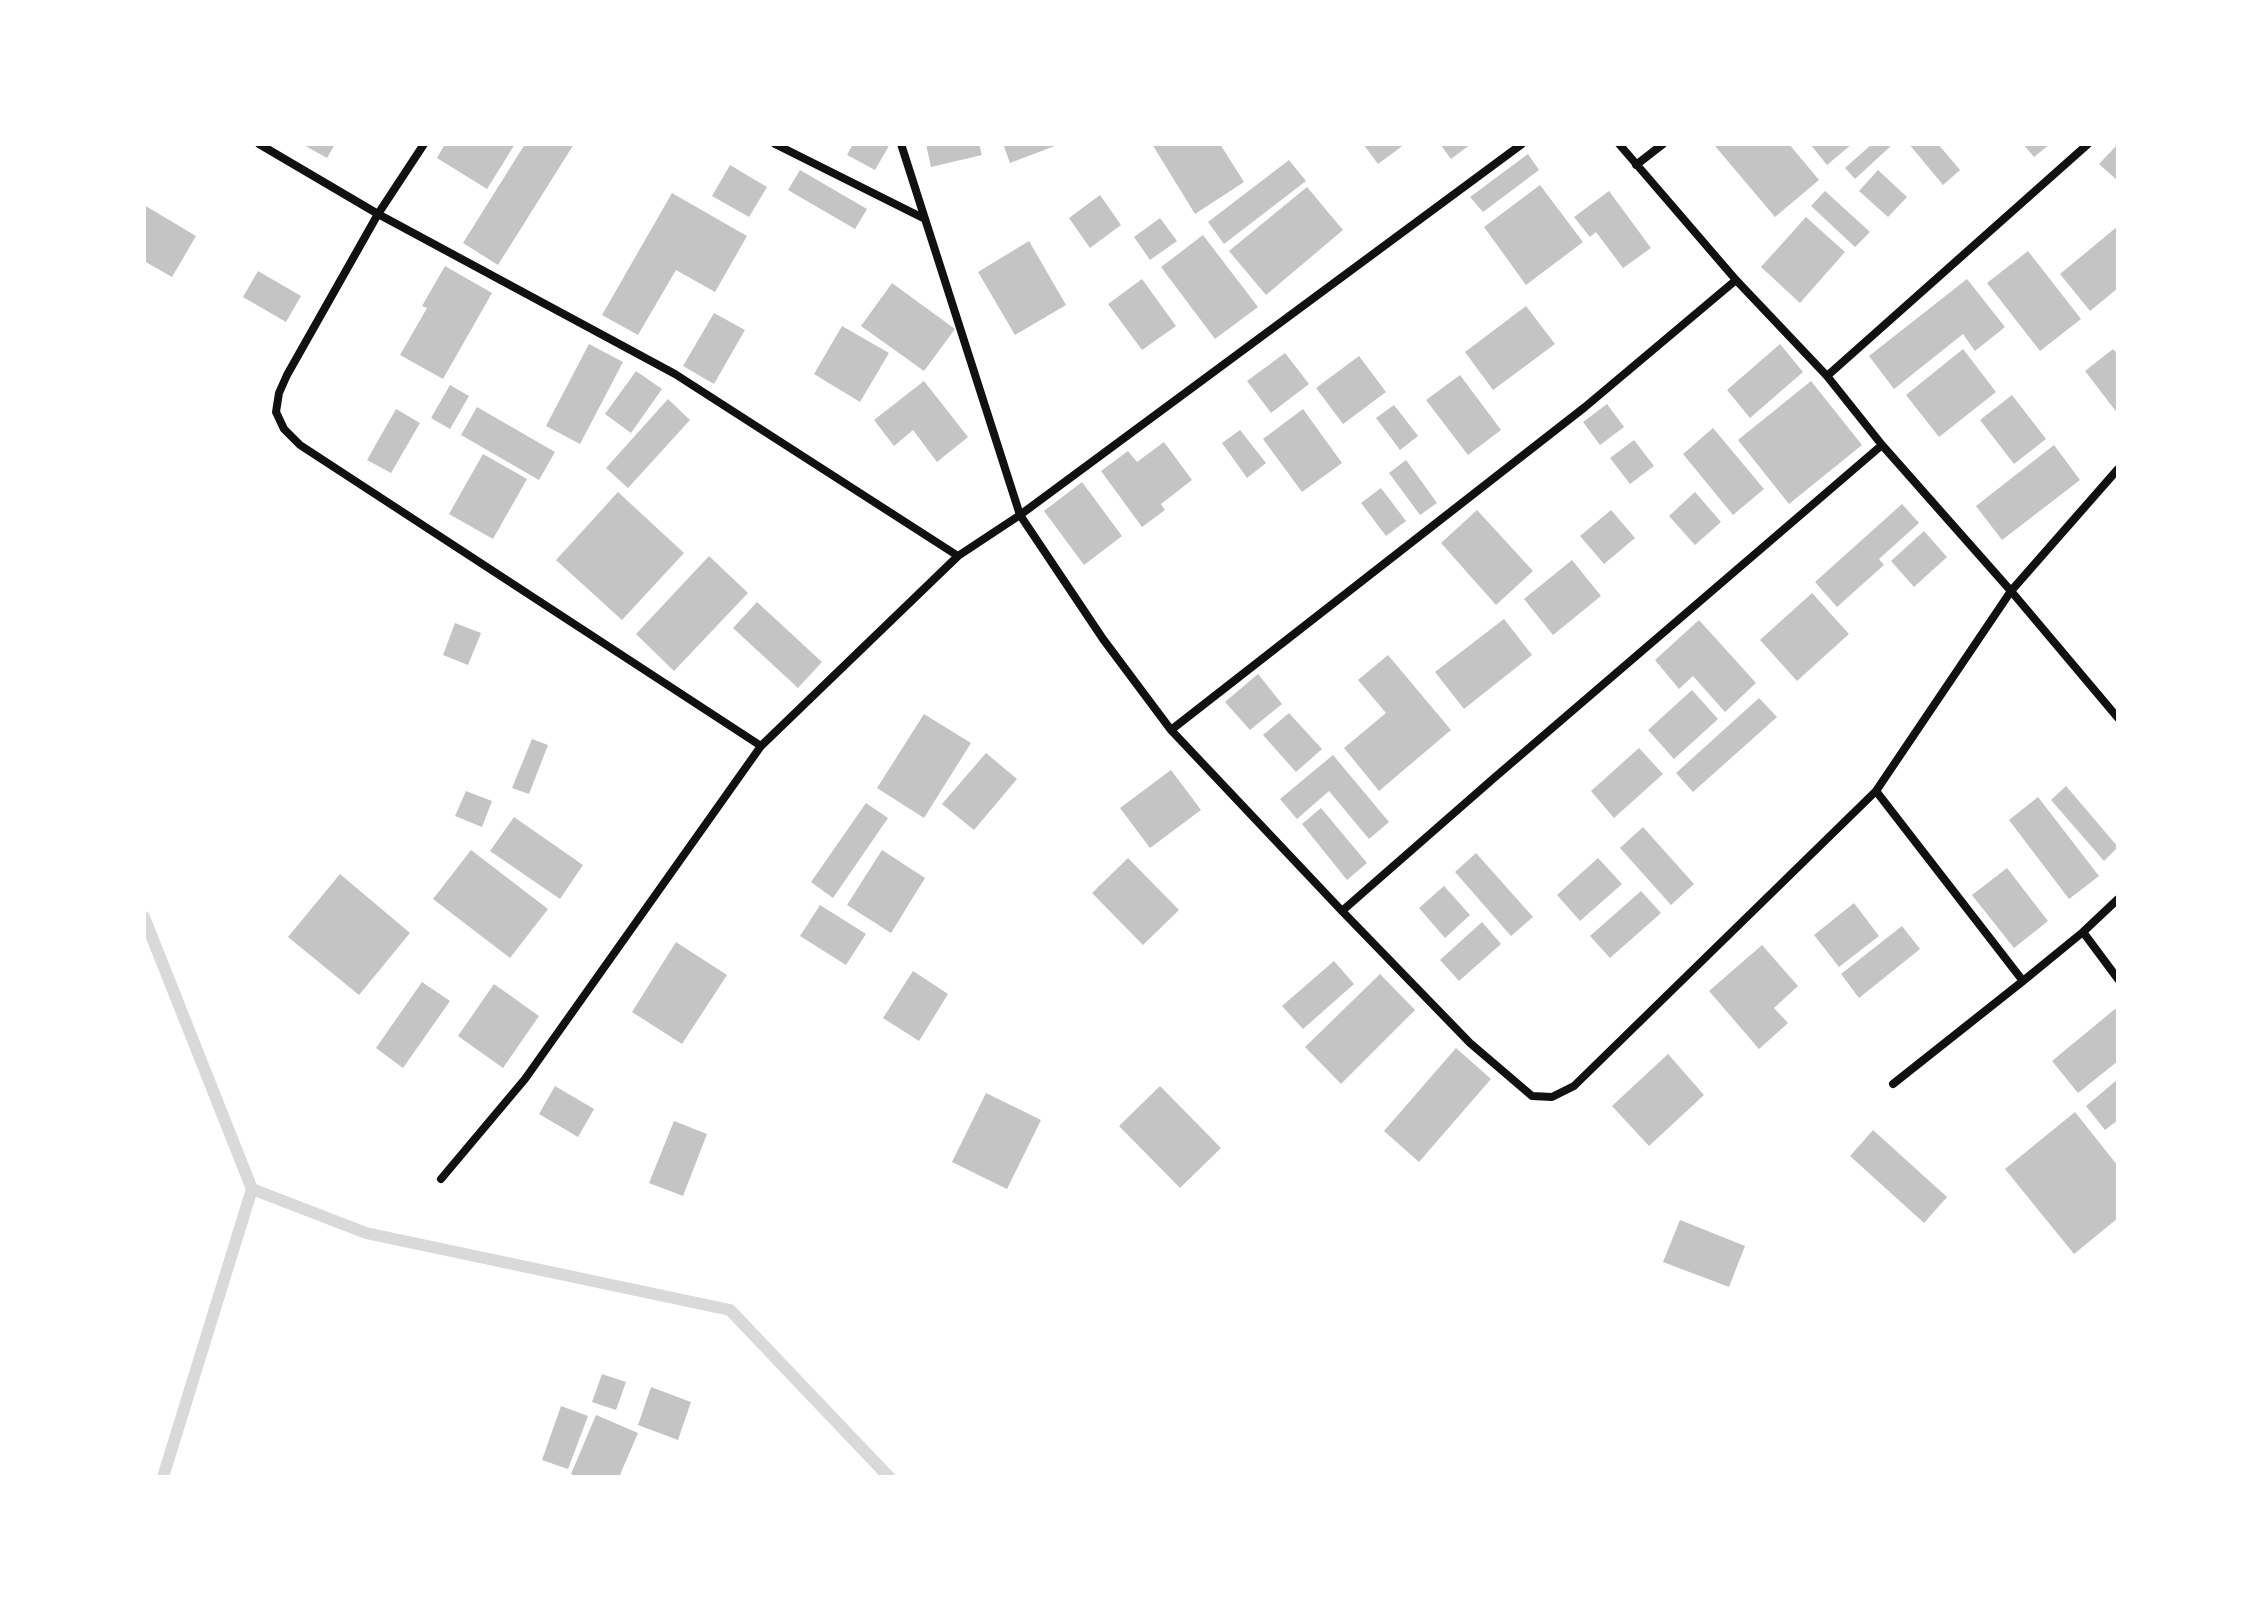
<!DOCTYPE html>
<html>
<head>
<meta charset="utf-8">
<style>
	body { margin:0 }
	#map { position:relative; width:2262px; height:1621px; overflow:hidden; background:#fff; font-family:Arial,sans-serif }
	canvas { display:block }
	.frame { position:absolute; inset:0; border:146px solid #fff; pointer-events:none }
</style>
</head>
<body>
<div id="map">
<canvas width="2262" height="1621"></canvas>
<div class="frame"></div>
</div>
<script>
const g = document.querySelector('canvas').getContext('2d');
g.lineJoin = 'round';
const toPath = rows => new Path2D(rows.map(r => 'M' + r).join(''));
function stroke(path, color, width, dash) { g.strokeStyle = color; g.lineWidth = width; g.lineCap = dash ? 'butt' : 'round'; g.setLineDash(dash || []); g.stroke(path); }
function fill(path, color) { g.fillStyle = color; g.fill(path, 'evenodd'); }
stroke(toPath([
	[144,917,252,1189,366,1233,730,1310,889,1477],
	[163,1477,252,1189]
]), '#d9d9d9', 12);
fill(toPath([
	[302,144,335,144,327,158],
	[445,144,515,144,487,189,437,158],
	[525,144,574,144,498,265,463,243],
	[853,144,890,144,875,170,847,155],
	[926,144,979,144,982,155,931,167],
	[1003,144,1060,144,1010,163],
	[1152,144,1220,144,1244,182,1195,214],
	[1363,144,1405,144,1378,164],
	[1440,144,1471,144,1451,159],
	[1717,144,1789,144,1819,180,1775,217,1715,146],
	[1810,144,1852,144,1827,165],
	[1872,144,1893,144,1855,179,1845,168],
	[1909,144,1938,144,1960,170,1943,185],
	[2023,144,2050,144,2034,157],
	[2118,144,2118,181,2099,164],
	[1528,154,1539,170,1483,212,1470,197],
	[1289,160,1306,181,1224,244,1208,222],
	[730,165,767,187,749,217,712,196],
	[800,170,867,209,855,229,788,190],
	[1878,170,1907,197,1888,217,1859,191],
	[1540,185,1583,242,1526,285,1484,227],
	[1307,187,1343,230,1266,295,1229,251],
	[1609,191,1651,248,1623,268,1596,232,1590,237,1574,217],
	[1825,191,1870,232,1855,247,1811,206],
	[672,193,747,236,715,292,676,270,638,335,602,315],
	[1100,195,1121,225,1090,248,1069,218],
	[144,205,196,236,172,277,144,261],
	[1806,217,1845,252,1800,303,1761,267],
	[1160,218,1177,241,1150,260,1134,237],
	[2118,226,2118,288,2090,311,2060,274],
	[1203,235,1258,307,1215,339,1161,267],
	[1029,241,1066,305,1015,335,978,272],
	[2028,251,2081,319,2040,351,1987,283],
	[445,266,492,293,443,379,400,355,427,308,422,306],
	[258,271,301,296,286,322,243,297],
	[1142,279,1176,326,1142,350,1108,304],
	[1967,279,2005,327,1975,351,1963,334,1894,389,1869,356],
	[892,283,955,329,924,371,861,326],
	[1526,306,1555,344,1493,390,1465,352],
	[714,313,745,330,714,384,683,366],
	[842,326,889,353,860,402,814,374],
	[589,344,623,362,580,444,546,426],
	[1780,344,1803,372,1750,418,1727,390],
	[1963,349,1996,392,1939,437,1906,395],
	[2113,349,2118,354,2118,414,2085,371],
	[1285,353,1309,384,1271,413,1247,381],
	[1359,356,1386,392,1343,424,1316,388],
	[636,371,662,389,631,433,605,414],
	[1460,375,1501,430,1468,455,1426,400],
	[924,381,968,437,937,462,913,430,894,446,874,420],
	[1811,381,1862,445,1789,504,1738,440],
	[450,385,469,396,450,429,431,418],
	[2012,395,2046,439,2014,464,1980,420],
	[668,399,690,420,628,488,606,468],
	[1607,404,1624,427,1600,445,1583,422],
	[1394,405,1418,436,1400,450,1376,418],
	[477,407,555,452,539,480,461,435],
	[396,409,420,423,391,473,367,460],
	[1303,409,1342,463,1302,492,1263,439],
	[1713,428,1764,489,1733,515,1683,454],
	[1240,430,1266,463,1247,478,1222,443],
	[1634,440,1654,466,1630,484,1610,458],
	[1164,442,1192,480,1161,504,1165,510,1142,527,1101,471,1128,451,1137,462],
	[2054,445,2080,480,2002,540,1976,506],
	[483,454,527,479,493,539,449,514],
	[1406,460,1437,503,1420,515,1389,473],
	[1082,482,1122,536,1084,565,1044,511],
	[1381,488,1406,521,1386,536,1361,503],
	[618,492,684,553,622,620,556,560],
	[1695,492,1721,522,1695,545,1669,516],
	[1902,504,1919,523,1879,559,1884,565,1837,607,1815,582],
	[1477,510,1533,571,1496,605,1441,543],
	[1611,510,1635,538,1604,564,1580,536],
	[1924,531,1947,557,1914,587,1891,561],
	[709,556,748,593,674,671,636,634],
	[1572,560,1601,596,1553,635,1524,599],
	[1812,593,1849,634,1797,681,1760,640],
	[757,602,822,662,798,688,733,628],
	[1504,619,1532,655,1464,709,1435,672],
	[1699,620,1756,683,1725,712,1693,676,1679,689,1655,660],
	[455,623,481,633,468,665,443,655],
	[1388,655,1451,730,1379,791,1344,748,1386,713,1358,680],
	[1258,674,1282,704,1250,730,1225,702],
	[1692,690,1718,719,1674,759,1648,730],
	[1759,698,1777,717,1693,792,1676,773],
	[1289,713,1322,749,1296,772,1263,735],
	[924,714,971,743,924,818,877,788],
	[532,739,548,745,529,794,512,788],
	[1639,748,1663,774,1614,818,1591,791],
	[986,753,1017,779,974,830,942,804],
	[1333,755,1389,822,1369,839,1329,791,1297,819,1280,799],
	[1171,770,1201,810,1150,848,1120,808],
	[2066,786,2118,847,2104,861,2051,800],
	[466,791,492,801,482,827,455,816],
	[2038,797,2099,876,2069,899,2009,820],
	[866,803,888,818,833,898,811,882],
	[1321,808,1367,863,1347,880,1302,824],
	[514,817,583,865,560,899,490,851],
	[1643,827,1694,884,1671,905,1620,848],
	[471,850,548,909,510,958,433,899],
	[882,850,925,878,891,933,847,905],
	[1476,853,1533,917,1511,936,1455,872],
	[1128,858,1179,910,1143,945,1092,893],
	[1598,858,1622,884,1580,921,1557,895],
	[2007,868,2048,921,2014,948,1972,895],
	[340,874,410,933,359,995,288,937],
	[1444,886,1470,915,1445,938,1419,908],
	[1641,891,1661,913,1610,958,1590,936],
	[1854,903,1879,936,1839,967,1814,935],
	[820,905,866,934,846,965,800,936],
	[1482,922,1501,944,1459,981,1440,960],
	[1902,926,1920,949,1859,998,1841,974],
	[676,942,727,975,682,1044,632,1012],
	[1762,945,1798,986,1774,1008,1788,1023,1759,1049,1709,991],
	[1334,961,1354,984,1303,1029,1282,1006],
	[913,971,948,994,919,1041,883,1018],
	[1380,974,1415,1010,1341,1084,1305,1047],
	[422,982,450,1001,403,1068,376,1048],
	[494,984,539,1016,503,1068,458,1036],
	[2115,1009,2118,1012,2118,1061,2078,1093,2052,1061],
	[1456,1048,1491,1079,1419,1162,1384,1131],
	[1668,1054,1704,1095,1649,1146,1612,1106],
	[2118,1079,2118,1120,2105,1130,2086,1106],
	[555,1086,594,1109,578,1137,539,1114],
	[1160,1086,1221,1148,1180,1188,1119,1126],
	[986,1093,1041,1120,1007,1189,952,1162],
	[2075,1112,2118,1166,2118,1218,2074,1254,2005,1169],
	[674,1121,707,1134,683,1196,649,1183],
	[1873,1130,1947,1197,1924,1223,1850,1156],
	[1680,1220,1745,1246,1729,1287,1663,1262],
	[602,1374,626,1382,616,1410,592,1402],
	[651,1387,691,1402,678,1440,638,1425],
	[561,1406,588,1416,568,1469,542,1460],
	[596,1415,638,1433,619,1477,578,1477,571,1474]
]), '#c4c4c4');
stroke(toPath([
	[259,144,378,214,675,374,958,556],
	[424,144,378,214,287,375,279,393,276,412,284,429,300,445,761,746],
	[775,144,925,219],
	[901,144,1020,515,1103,639,1171,730,1342,911,1470,1043,1532,1096,1552,1097,1574,1086,1876,791,2011,591,2118,469],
	[1619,144,1736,280,1827,376,1882,445,2011,591,2118,718],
	[1636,165,1663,144],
	[1827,376,2088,144],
	[1171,730,1585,407,1736,280],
	[1876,791,2023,981],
	[1342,911,1494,778,1882,445],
	[2083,932,2118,979],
	[1893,1084,2023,981,2083,932,2118,899],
	[441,1179,525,1079,761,746,958,556,1020,515,1522,144]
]), '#111', 8);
</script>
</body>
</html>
